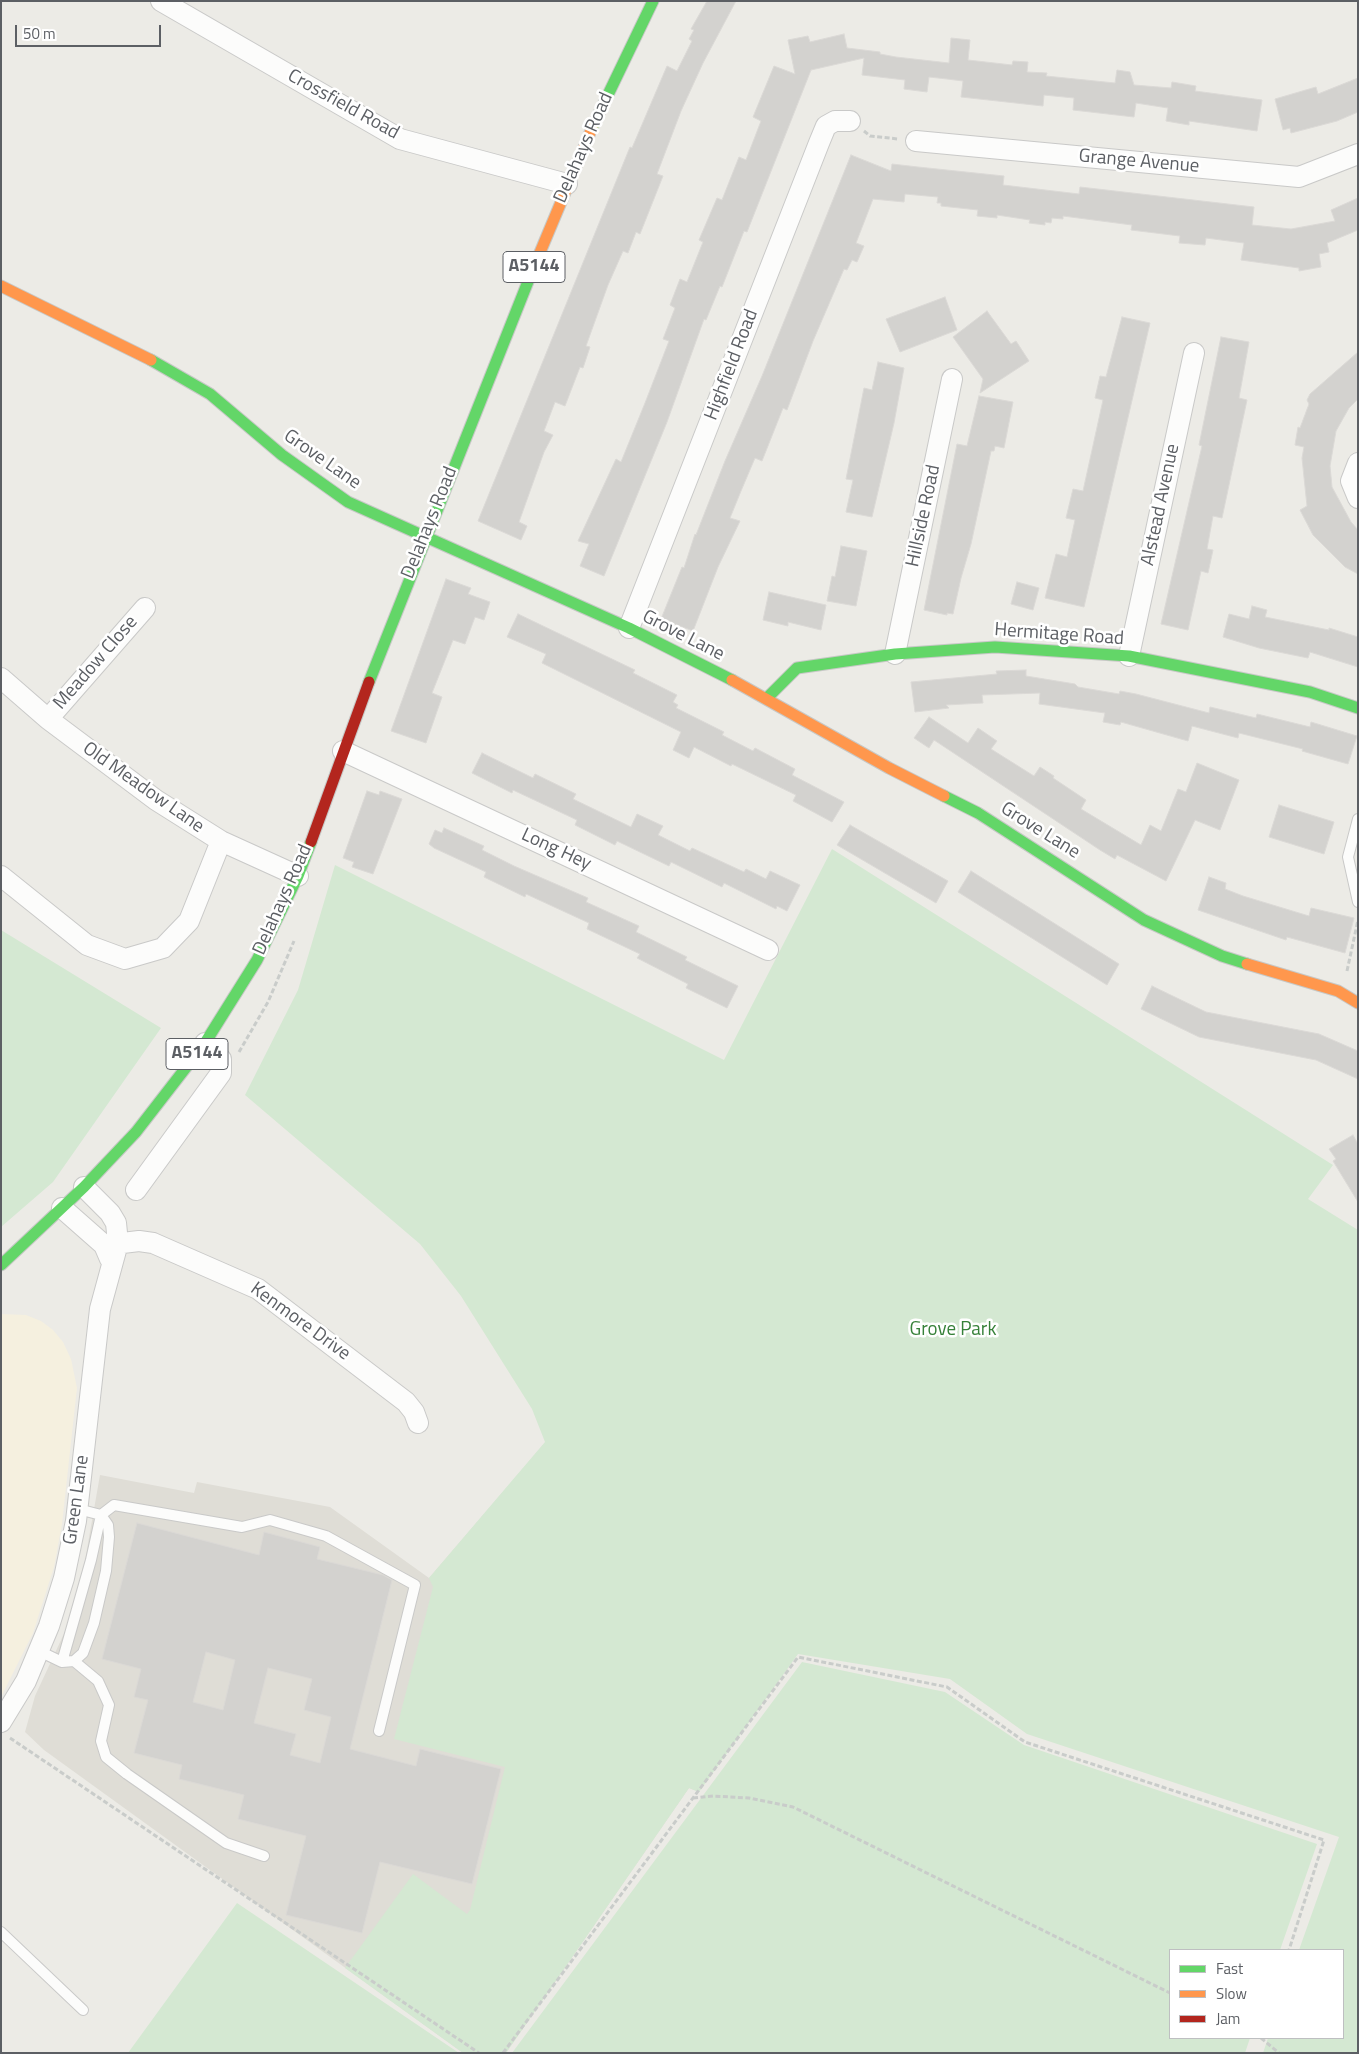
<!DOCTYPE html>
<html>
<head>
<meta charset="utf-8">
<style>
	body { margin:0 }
	#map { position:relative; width:1359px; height:2054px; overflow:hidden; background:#ecebe6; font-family:"Titillium Web",sans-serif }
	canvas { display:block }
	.frame { position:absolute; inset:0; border:2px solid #5c5f64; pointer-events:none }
	.legend { position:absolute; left:1169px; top:1949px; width:175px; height:90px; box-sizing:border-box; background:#fff; border:1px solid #bebfc1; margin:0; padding:6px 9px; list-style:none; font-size:15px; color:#5c5f64 }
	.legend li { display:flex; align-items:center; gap:10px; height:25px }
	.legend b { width:25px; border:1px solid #bebfc1 }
	.scale { position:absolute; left:15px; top:25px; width:146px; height:22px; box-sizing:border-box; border:2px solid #5c5f64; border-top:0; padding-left:6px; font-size:15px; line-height:18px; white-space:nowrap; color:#5c5f64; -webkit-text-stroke:4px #fff; paint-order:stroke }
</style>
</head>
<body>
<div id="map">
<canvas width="1359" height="2054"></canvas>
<div class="frame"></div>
<ul class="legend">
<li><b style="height:6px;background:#63d668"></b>Fast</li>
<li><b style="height:6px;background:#ff974d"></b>Slow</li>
<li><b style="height:6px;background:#b3261e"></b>Jam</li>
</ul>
<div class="scale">50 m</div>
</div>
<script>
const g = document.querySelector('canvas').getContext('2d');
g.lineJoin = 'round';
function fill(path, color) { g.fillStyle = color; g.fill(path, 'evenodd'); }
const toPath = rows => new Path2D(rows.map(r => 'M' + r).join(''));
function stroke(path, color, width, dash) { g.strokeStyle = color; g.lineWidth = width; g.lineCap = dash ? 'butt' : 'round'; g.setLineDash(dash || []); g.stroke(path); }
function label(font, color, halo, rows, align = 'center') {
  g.font = font + ' "Titillium Web",sans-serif'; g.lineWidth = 5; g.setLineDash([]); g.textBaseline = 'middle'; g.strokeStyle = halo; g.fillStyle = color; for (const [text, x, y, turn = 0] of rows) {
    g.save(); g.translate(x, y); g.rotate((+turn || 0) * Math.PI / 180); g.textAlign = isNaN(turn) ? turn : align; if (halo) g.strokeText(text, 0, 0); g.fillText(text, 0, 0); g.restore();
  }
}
fill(toPath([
	[1,1314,26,1315,41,1321,53,1330,63,1342,71,1359,77,1388,62,1524,54,1567,33,1633,1,1697]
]), '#f5f0df');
fill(toPath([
	[543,1445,699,1792,689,1788,506,2053,463,2053,44,1750,25,1732,35,1696,68,1625,84,1566,100,1475,194,1493,197,1482,330,1507,429,1578]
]), '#dfddd6');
fill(toPath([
	[832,849,1333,1165,1308,1199,1358,1230,1358,2053,1263,2053,1268,2038,1343,2038,1343,1950,1299,1950,1339,1837,1027,1734,950,1679,798,1654,699,1792,689,1788,506,2053,463,2053,345,1968,413,1874,467,1914,470,1910,505,1767,394,1739,433,1587,429,1578,545,1442,532,1409,461,1296,420,1244,245,1095,298,990,335,865,724,1060],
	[1,930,161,1028,53,1182,1,1227],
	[802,1662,945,1692,1024,1745,1317,1844,1280,1950,1170,1950,1170,2038,1250,2038,1245,2053,512,2053],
	[237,1903,459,2053,128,2053]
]), '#d4e8d2');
const building = toPath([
	[707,1,736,1,703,63,681,111,657,174,663,176,640,234,636,232,628,253,623,251,608,285,586,346,590,347,583,368,580,367,565,406,555,402,544,431,553,435,544,452,519,522,527,526,521,540,478,521,630,147,632,148,667,66,677,71,692,41,689,39,694,30,691,29,707,1],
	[844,34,847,48,880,52,880,54,896,57,949,63,951,38,970,40,968,60,1012,65,1013,61,1028,62,1027,72,1047,73,1046,76,1115,83,1117,70,1130,72,1134,85,1171,88,1172,82,1196,86,1195,91,1262,100,1257,131,1189,121,1189,125,1166,121,1168,108,1136,103,1134,117,1073,110,1074,98,1044,95,1043,106,961,97,963,81,947,79,929,77,927,92,904,89,905,80,862,75,864,58,811,70,747,232,744,231,722,287,720,286,706,320,704,319,667,422,604,576,580,566,589,544,578,541,616,459,621,462,645,403,669,341,663,339,675,308,670,305,680,279,687,282,703,242,699,240,717,198,722,200,739,157,746,160,761,121,753,117,774,66,795,74,788,40,808,36,810,42,844,34],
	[1358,78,1358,112,1337,121,1291,133,1290,128,1283,130,1275,99,1316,87,1318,94,1358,78],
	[851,155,891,171,892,164,918,167,1004,176,1003,185,1079,194,1080,187,1254,207,1252,225,1291,229,1335,221,1331,210,1358,198,1358,230,1327,243,1329,252,1319,254,1321,267,1299,271,1299,268,1241,260,1244,243,1206,238,1205,245,1179,243,1180,236,1131,230,1132,225,1063,216,1063,219,1052,218,1051,223,1045,222,1045,225,1029,223,1030,220,997,215,997,218,977,216,978,210,941,206,941,203,937,203,938,197,905,194,904,202,873,199,856,243,864,246,857,262,852,260,847,270,844,269,813,341,787,410,783,408,762,461,755,458,741,491,730,518,740,521,718,567,693,631,661,619,682,567,684,568,695,534,696,535,725,461,762,376,851,155],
	[945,297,957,330,900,352,886,319,945,297],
	[987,311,1011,344,1016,341,1029,361,980,393,983,379,953,337,987,311],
	[1122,317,1150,323,1084,607,1045,598,1056,554,1067,557,1075,520,1066,518,1073,489,1083,491,1103,400,1095,398,1100,376,1106,377,1122,317],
	[1221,337,1249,342,1239,398,1247,400,1222,518,1213,516,1207,549,1213,550,1208,573,1201,571,1188,630,1161,624,1202,446,1199,445,1221,337],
	[1358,352,1358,399,1349,408,1336,431,1330,466,1332,487,1351,522,1358,530,1358,574,1345,567,1313,535,1300,510,1307,506,1302,458,1304,447,1295,445,1298,427,1300,428,1309,404,1307,400,1310,394,1358,352],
	[878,362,904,368,894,423,872,517,846,512,853,480,846,479,864,388,872,390,878,362],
	[979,396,1013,402,1004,448,995,446,994,451,991,451,971,544,961,578,953,614,947,613,947,615,924,610,957,444,967,446,979,396],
	[841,546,867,551,856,606,827,601,832,576,835,577,841,546],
	[446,579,471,588,468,594,490,602,484,620,475,617,465,644,453,640,432,693,442,697,426,743,391,731,446,579],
	[1017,582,1039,588,1033,610,1011,604,1017,582],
	[769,592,826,605,821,630,788,622,788,626,763,620,769,592],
	[1252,606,1267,610,1265,617,1329,630,1329,628,1358,637,1358,667,1310,652,1308,658,1259,648,1223,637,1229,614,1249,619,1252,606],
	[518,614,635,670,633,673,677,695,673,702,678,705,676,708,724,732,722,735,753,751,755,748,795,769,792,775,844,802,832,822,793,801,796,795,732,764,731,766,694,747,689,758,673,750,681,732,542,663,546,654,507,637,518,614],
	[1026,670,1026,676,1075,684,1078,687,1119,694,1120,691,1136,694,1209,713,1210,707,1256,718,1257,714,1310,727,1311,722,1357,736,1348,764,1302,751,1303,749,1239,733,1238,738,1192,726,1188,741,1121,722,1120,725,1103,722,1105,713,1039,704,1040,693,982,695,983,703,946,705,949,708,915,712,911,682,997,674,996,671,1026,670],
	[929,717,968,743,978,728,997,741,991,749,1034,776,1040,767,1054,776,1053,778,1086,800,1081,809,1141,845,1150,825,1161,831,1178,789,1186,792,1197,763,1239,780,1220,830,1195,820,1166,881,1117,855,1115,859,1100,850,934,740,929,748,914,738,929,717],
	[482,753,533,778,535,774,576,794,573,799,631,827,637,814,663,826,658,835,690,851,692,848,744,872,746,869,766,879,770,871,800,885,787,911,777,906,776,909,724,883,722,887,671,862,669,866,617,841,615,845,575,825,577,820,513,790,512,793,472,773,482,753],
	[367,791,379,795,380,791,402,799,373,874,352,867,354,862,343,858,367,791],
	[1279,805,1334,822,1324,854,1269,837,1279,805],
	[850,825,948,881,936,903,837,845,850,825],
	[444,828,484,846,482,850,514,866,588,898,586,902,639,926,636,932,687,957,685,960,738,986,727,1008,686,988,688,984,637,958,640,954,587,929,589,923,526,894,525,897,484,877,486,872,434,848,429,844,435,830,442,833,444,828],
	[971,871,1119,964,1107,985,958,892,971,871],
	[1209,877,1226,883,1225,889,1243,896,1309,916,1311,908,1354,918,1345,953,1287,937,1286,940,1198,910,1209,877],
	[1152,986,1206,1012,1319,1034,1358,1051,1358,1079,1316,1060,1199,1037,1141,1009,1152,986],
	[1353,1135,1358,1144,1358,1202,1333,1161,1336,1159,1329,1149,1353,1135],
	[137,1523,259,1555,264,1532,320,1547,317,1559,383,1575,392,1580,350,1749,416,1766,420,1749,501,1769,472,1884,380,1862,362,1933,286,1915,306,1836,238,1819,244,1795,179,1779,182,1765,134,1753,148,1700,134,1697,141,1669,102,1659,137,1523],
	[206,1652,235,1660,223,1710,193,1702,206,1652],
	[268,1668,312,1679,304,1710,331,1717,320,1763,290,1755,296,1734,254,1723,268,1668]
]);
fill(building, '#d3d2cf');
stroke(building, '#dbd9d6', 1);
const lane = toPath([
	[1358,819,1348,857,1358,902],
	[39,1651,62,1662,74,1661,83,1653,94,1623,106,1571,109,1537,108,1525,101,1515,78,1509],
	[74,1661,98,1681,109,1705,101,1741,106,1757,127,1774,226,1843,264,1856],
	[62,1662,91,1560,101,1515,114,1505,242,1527,270,1520,326,1536,415,1585,379,1731],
	[1,1932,83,2010]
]);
const street = toPath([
	[161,1,400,139,567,184],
	[916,141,1299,177,1358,154],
	[1358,463,1351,481,1358,498],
	[629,628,819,143,826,126,835,121,850,121],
	[895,654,952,379],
	[1129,656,1194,353],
	[1,678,48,719,156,800,221,841,298,876],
	[48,719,145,608],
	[343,751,768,950],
	[1,876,87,945,125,959,163,948,189,921,221,841],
	[136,1190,221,1073,221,1059,205,1043],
	[62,1208,104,1245,110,1259],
	[106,1245,139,1241,153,1243,258,1289,406,1402,414,1412,418,1423],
	[1,1722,26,1681,49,1626,64,1578,76,1521,100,1309,118,1243,116,1223,110,1213,84,1187]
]);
const fast = toPath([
	[592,128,653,1],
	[151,360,210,394,282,455,348,502,629,628,732,680],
	[369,682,531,274],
	[767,698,797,668,895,654,995,647,1129,656,1310,692,1358,708],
	[944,796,978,813,1144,920,1222,956,1247,964],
	[1,1265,84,1187,136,1132,205,1043,257,960,298,876,311,842]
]);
const slow = toPath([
	[531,274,592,128],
	[1,286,151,360],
	[732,680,889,768,944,796],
	[1247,964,1338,991,1358,1003]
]);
const jam = toPath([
	[311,842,369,682]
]);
stroke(lane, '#c9c9c8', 12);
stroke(street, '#c9c9c8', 22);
stroke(fast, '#c7c8c6', 13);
stroke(slow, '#c7c8c6', 13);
stroke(jam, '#c7c8c6', 13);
stroke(toPath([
	[864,131,870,136,898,139],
	[1347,971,1358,920],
	[239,1052,268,1002,294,941],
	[10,1738,479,2053],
	[693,1798,713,1796,749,1798,793,1807,1170,1993],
	[1261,2038,1279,2053],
	[503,2053,798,1657,947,1687,1025,1742,1324,1840,1289,1950]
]), '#c9ccca', 3, [5, 2.5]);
stroke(lane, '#fcfcfb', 10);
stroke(street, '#fcfcfb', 20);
stroke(fast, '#63d668', 11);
stroke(slow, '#ff974d', 11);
stroke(jam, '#b3261e', 11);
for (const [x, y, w] of [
	[534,267,62],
	[197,1054,62]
]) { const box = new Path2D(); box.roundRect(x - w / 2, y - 15.5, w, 31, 4); g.fillStyle = '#fff'; g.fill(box); stroke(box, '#5c5f64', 1); }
label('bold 18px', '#5c5f64', null, [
	["A5144",534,267],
	["A5144",197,1054]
]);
label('19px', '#5c5f64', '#fff', [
	["Crossfield Road",343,105,29],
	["Delahays Road",584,148,-66],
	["Grange Avenue",1139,162,5],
	["Highfield Road",732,365,-69],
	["Grove Lane",322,460,35],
	["Alstead Avenue",1161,505,-78],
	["Hillside Road",924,516,-78],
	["Delahays Road",430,523,-68],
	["Hermitage Road",1059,635,4],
	["Grove Lane",683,636,27],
	["Meadow Close",96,663,-49],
	["Old Meadow Lane",143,788,35],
	["Grove Lane",1040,831,32],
	["Long Hey",556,850,25],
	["Delahays Road",283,900,-66],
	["Kenmore Drive",300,1322,36],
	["Green Lane",77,1500,-82]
]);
label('19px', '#368139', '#fff', [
	["Grove Park",953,1330]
]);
</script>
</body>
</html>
